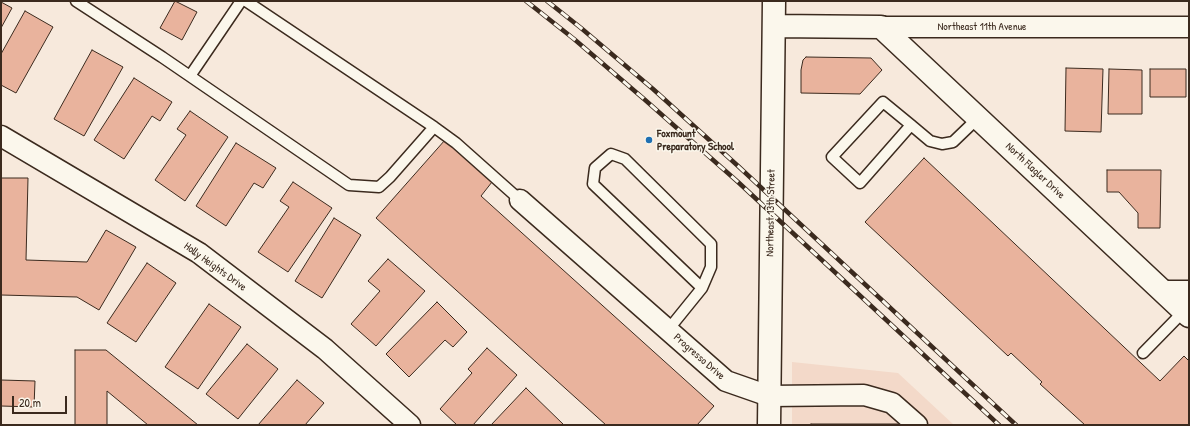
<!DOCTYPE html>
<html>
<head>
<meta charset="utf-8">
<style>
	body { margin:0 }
	#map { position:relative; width:1190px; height:426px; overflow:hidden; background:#f7e9dc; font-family:"Patrick Hand",sans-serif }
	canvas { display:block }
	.frame { position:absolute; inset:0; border:2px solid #3b2a1e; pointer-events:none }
	.scale { position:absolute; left:12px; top:396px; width:55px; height:18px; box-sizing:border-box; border:2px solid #3b2a1e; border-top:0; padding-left:5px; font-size:12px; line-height:14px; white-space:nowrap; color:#3b2a1e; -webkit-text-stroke:3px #fbf7ec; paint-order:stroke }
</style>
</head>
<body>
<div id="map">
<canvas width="1190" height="426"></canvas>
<div class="frame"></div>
<div class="scale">20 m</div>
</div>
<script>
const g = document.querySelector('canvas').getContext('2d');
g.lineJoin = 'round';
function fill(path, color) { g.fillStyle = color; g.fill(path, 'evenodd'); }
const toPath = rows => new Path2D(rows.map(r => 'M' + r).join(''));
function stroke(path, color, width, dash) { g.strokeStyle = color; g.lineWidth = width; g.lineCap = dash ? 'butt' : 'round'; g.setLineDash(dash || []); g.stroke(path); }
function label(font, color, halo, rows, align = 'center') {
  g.font = font + ' "Patrick Hand",sans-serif'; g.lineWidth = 3; g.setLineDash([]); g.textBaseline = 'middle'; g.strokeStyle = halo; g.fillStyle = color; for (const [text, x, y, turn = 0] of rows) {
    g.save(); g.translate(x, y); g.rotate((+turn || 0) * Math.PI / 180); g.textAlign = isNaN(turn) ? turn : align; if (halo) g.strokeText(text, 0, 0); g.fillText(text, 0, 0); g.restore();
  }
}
fill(toPath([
	[792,362,898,373,954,425,792,425]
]), '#f3d9c9');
const building = toPath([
	[175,1,197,12,182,40,160,28,175,1],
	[1,2,12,8,1,28,1,2],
	[25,11,53,27,16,93,1,85,1,54,25,11],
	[92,50,123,67,84,136,54,119,92,50],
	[806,57,871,58,882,70,860,94,801,93,801,70,803,60,806,57],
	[1066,68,1103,69,1101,132,1065,131,1066,68],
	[1109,69,1142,70,1142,114,1108,114,1109,69],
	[1150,69,1186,69,1186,97,1150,97,1150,69],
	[134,78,172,102,160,121,152,116,124,159,94,140,134,78],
	[190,111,228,137,185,201,155,180,186,135,177,129,190,111],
	[445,140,492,182,481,196,714,406,697,425,606,425,376,218,445,140],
	[236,143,276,168,263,188,254,183,226,226,196,206,236,143],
	[924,158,1160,381,1184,356,1189,361,1189,425,1085,425,1040,384,1042,382,1011,353,1008,356,865,222,924,158],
	[1107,170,1161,170,1160,228,1138,228,1138,213,1119,192,1107,192,1107,170],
	[1,178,28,178,26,260,87,262,106,230,136,247,99,310,77,297,1,295,1,178],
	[293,182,332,208,288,272,258,252,289,207,280,201,293,182],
	[334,218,361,235,322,298,295,281,334,218],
	[388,259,425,291,376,346,351,324,380,291,368,281,388,259],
	[147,263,176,283,136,342,107,323,147,263],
	[437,302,467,332,453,347,445,340,409,377,386,354,437,302],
	[209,304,241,327,198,389,165,367,209,304],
	[247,344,278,369,238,419,206,394,247,344],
	[487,348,517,375,473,425,457,425,440,409,472,373,468,369,487,348],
	[75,350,106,350,198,425,148,425,107,391,107,425,75,425,75,350],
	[1,380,35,381,34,407,1,406,1,380],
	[297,380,324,403,305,425,258,425,297,380],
	[526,388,564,425,491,425,526,388],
	[811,424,898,424,898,425,811,425,811,424]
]);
fill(building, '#e9b39d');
stroke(building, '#3b2a1e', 1);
const lane = toPath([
	[76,1,162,57,349,185,379,187,390,177,434,127,456,143,520,200],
	[246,1,434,127],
	[190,76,241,1],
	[911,125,860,183,832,157,883,102,911,125,930,141,942,144,953,142,978,118],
	[668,330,702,288,711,267,711,244,625,159,611,154,595,168,593,184,702,288],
	[1143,353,1184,311]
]);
const street = toPath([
	[881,27,1189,27],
	[1,136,199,253,325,349,410,425],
	[520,200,726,381,769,396,864,395,892,403,917,425],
	[1163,291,1189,291]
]);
const secondary = toPath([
	[774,26,881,27,1189,316],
	[769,425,774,1]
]);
stroke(lane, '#3b2a1e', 13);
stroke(street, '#3b2a1e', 23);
stroke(secondary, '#3b2a1e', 25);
stroke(lane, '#fbf7ec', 10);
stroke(street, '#fbf7ec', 20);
stroke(secondary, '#fbf7ec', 22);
const rail = toPath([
	[526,1,574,39,644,99,738,182,999,425],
	[547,1,581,28,653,89,738,166,1016,425]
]);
stroke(rail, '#3b2a1e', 4.5);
stroke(rail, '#fbf7ec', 3, [9]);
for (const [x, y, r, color] of [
	[649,140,4,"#1f6fb2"]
]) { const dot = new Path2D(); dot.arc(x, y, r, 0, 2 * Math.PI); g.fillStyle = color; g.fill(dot); stroke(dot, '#fbf7ec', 1.5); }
label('11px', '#3b2a1e', '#fbf7ec', [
	["Northeast 11th Avenue",982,27],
	["North Flagler Drive",1035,171,43],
	["Northeast 13th Street",771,213,-89],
	["Holly Heights Drive",215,267,36],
	["Progresso Drive",699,357,41]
]);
label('bold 11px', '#3b2a1e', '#fbf7ec', [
	["Foxmount",657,134],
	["Preparatory School",657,147]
], 'left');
</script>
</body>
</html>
